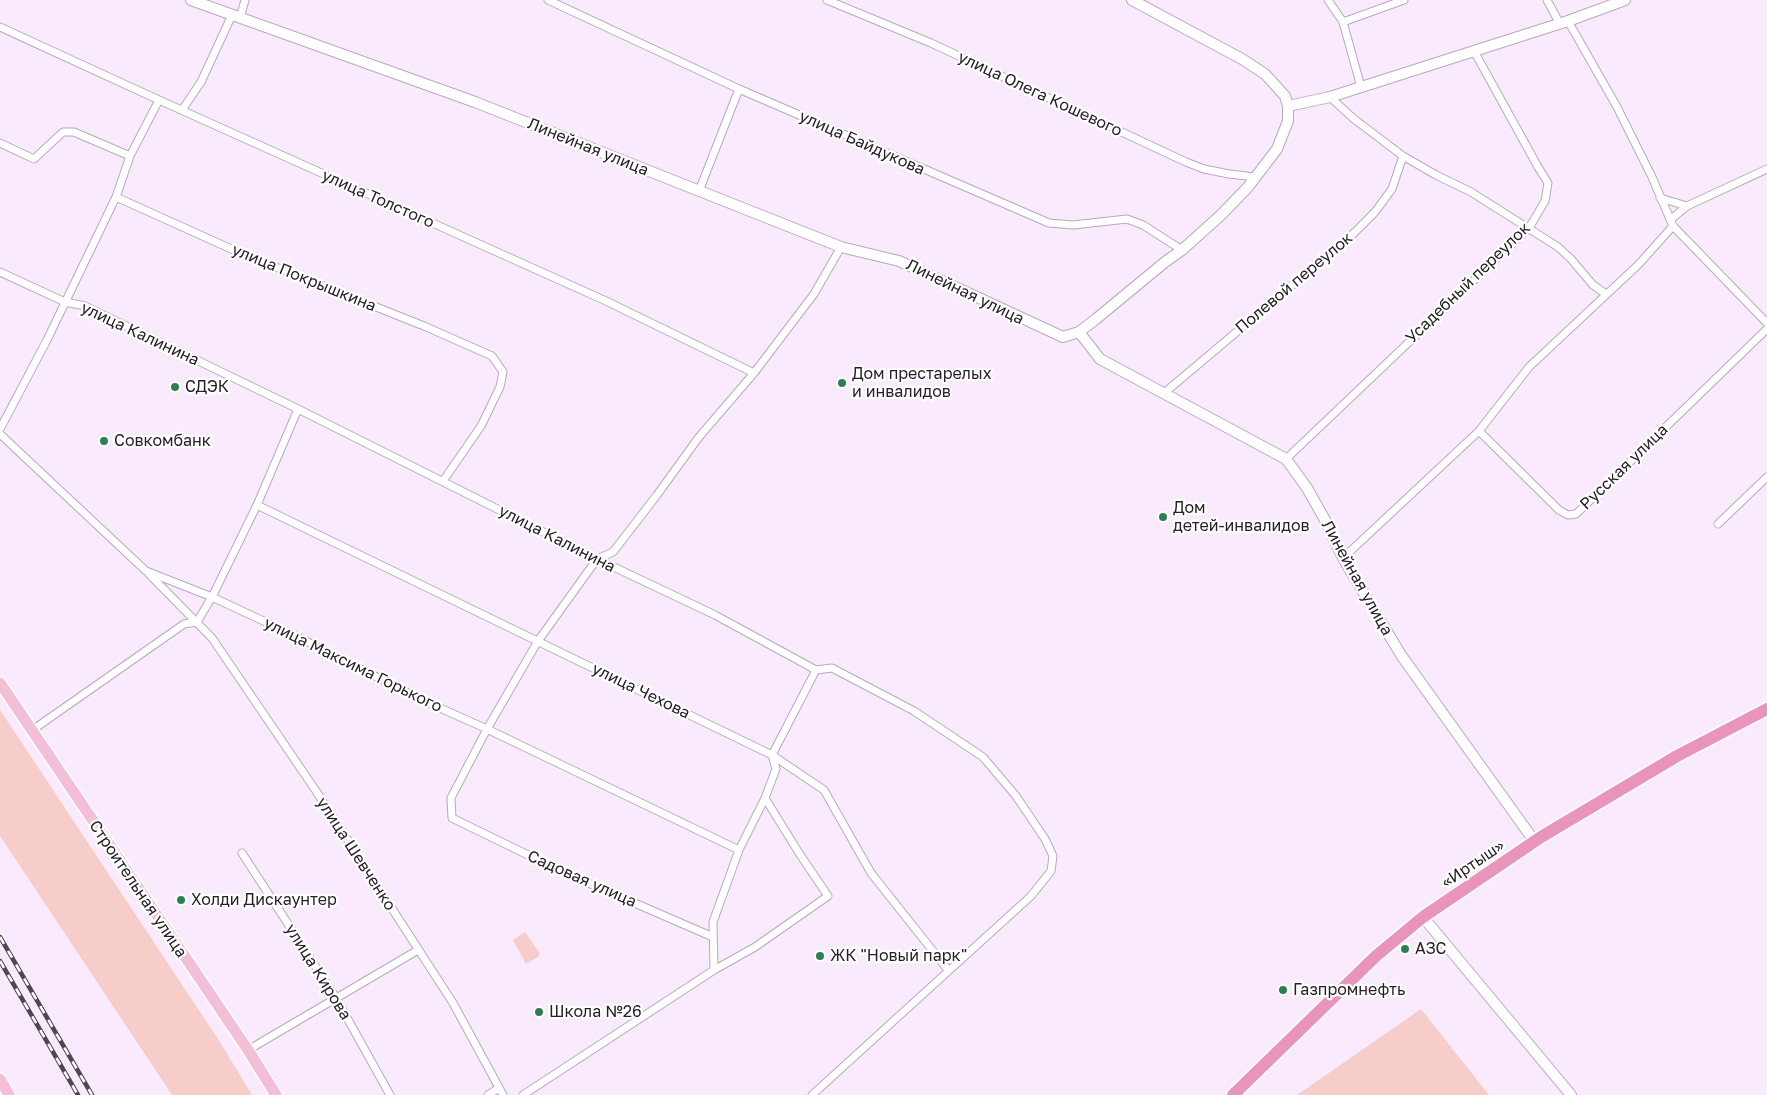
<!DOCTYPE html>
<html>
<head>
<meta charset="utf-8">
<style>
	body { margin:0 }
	canvas { display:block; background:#f9eafd }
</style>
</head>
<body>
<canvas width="1767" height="1095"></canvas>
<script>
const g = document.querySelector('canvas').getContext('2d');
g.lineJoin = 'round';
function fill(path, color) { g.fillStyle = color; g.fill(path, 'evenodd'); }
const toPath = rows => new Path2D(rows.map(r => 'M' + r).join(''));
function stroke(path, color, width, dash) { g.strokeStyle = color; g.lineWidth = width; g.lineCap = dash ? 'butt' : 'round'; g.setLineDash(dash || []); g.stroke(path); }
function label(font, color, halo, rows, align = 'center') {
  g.font = font + ' "Golos Text",sans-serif'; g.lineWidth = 4.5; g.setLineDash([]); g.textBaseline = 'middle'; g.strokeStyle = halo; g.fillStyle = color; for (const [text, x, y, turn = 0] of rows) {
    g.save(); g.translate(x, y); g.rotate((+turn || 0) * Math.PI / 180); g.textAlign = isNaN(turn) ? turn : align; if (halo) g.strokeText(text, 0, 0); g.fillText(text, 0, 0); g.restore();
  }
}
fill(toPath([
	[0,710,218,1039,252,1095,172,1095,0,836],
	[525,932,539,952,539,955,538,957,526,964,513,940],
	[1421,1009,1489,1095,1297,1095]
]), '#f7cdc9');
const street = toPath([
	[548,0,739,89,1049,223,1073,225,1127,219,1143,225,1182,250],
	[827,0,931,43,1186,162,1204,169,1229,174,1255,177],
	[1328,0,1343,22,1361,87],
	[1547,0,1560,24],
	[240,18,245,0],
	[1343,22,1404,0],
	[0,27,159,100,606,301,754,373],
	[1330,97,1354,119,1403,156,1436,175,1471,192,1558,247,1571,259,1593,285,1606,294],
	[182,110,201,82,232,15],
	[0,143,34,159,63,132,74,132,130,156],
	[699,191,739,89],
	[116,197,238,252,424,326,492,356,503,372,500,387,481,426,443,481],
	[1660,198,1687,206],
	[1670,220,1687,206,1767,169],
	[1673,226,1767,323],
	[0,272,65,302,85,306,298,409,597,559,715,615,816,670,832,668,914,711,983,757,1016,796,1045,839,1053,856,1051,871,1031,896,812,1095],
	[1163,394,1354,233,1375,212,1392,189,1403,156],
	[0,429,47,340,116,197,130,156,159,100],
	[1479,431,1559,510,1568,515,1576,514,1767,329],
	[0,434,146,571,212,597,298,637,422,700,487,729,739,850],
	[1286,459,1529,228,1545,201,1548,183,1538,167,1474,51],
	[257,505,772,755,824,790,871,873,948,970],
	[1718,524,1767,477],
	[1343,558,1479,431,1529,367,1639,264,1673,226,1652,177,1617,107,1568,21],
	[149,574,212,638,316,791,453,1003,503,1095],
	[31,731,184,624,197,622,212,597,257,505,298,409],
	[765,798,776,769,772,755,816,670],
	[242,853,336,998,390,1095],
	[713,937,563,872,452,818,451,798,487,729,538,641,597,559,613,552,657,495,699,437,754,373,814,294,841,247],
	[248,1050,418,950],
	[488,1095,499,1088],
	[523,1095,714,970,755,947,828,896,799,853,765,798,739,850,713,922,714,970]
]);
const secondary = toPath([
	[191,0,475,102,841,247,899,261,1063,337,1079,332,1100,359,1286,459,1307,488,1325,520,1343,558,1401,655,1535,842],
	[1288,106,1330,97,1568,21,1625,0],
	[1079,332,1096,319,1165,262,1182,250,1222,214,1248,187,1277,149,1288,121,1288,106,1285,96,1265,74,1242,59,1132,0],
	[1423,917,1571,1095]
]);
const primary = toPath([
	[0,683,248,1050,276,1095],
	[0,1079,9,1095]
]);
const highway = toPath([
	[1233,1095,1376,956,1423,917,1541,837,1677,756,1767,709]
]);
stroke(street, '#b9a8be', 9);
stroke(secondary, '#b9a8be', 12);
stroke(primary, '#fff', 14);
stroke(highway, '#fff', 15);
stroke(street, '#fff', 7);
stroke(secondary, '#fff', 10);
stroke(primary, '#f2bfd6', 11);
stroke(highway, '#e994ba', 12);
const rail = toPath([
	[0,937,92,1095],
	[0,961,78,1095]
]);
stroke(rail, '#4e4650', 4.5);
stroke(rail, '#fff', 2.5, [8]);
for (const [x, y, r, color] of [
	[842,383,5,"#2e7f50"],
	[175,387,5,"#2e7f50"],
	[104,441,5,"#2e7f50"],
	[1163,517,5,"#2e7f50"],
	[181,900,5,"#2e7f50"],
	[1405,949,5,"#2e7f50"],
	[820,956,5,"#2e7f50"],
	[1283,990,5,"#2e7f50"],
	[539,1012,5,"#2e7f50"]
]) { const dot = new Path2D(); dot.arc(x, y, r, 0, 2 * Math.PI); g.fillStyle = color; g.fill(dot); stroke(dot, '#fff', 2); }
label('16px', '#272028', '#fff', [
	["улица Олега Кошевого",1040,94,25],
	["улица Байдукова",862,143,24],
	["Линейная улица",588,147,22],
	["улица Толстого",378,199,24],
	["улица Покрышкина",304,278,22],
	["Полевой переулок",1294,283,-40],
	["Усадебный переулок",1468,283,-44],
	["Линейная улица",965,292,26],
	["улица Калинина",140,334,25],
	["Русская улица",1624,467,-44],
	["улица Калинина",557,539,27],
	["Линейная улица",1357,578,61],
	["улица Максима Горького",353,665,26],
	["улица Чехова",641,691,26],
	["улица Шевченко",356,854,57],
	["«Иртыш»",1473,864,-34],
	["Садовая улица",582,879,24],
	["Строительная улица",138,889,56],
	["улица Кирова",318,972,58]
]);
label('16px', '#272028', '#fff', [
	["Дом престарелых",852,374],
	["и инвалидов",852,392],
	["СДЭК",185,387],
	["Совкомбанк",114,441],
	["Дом",1173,508],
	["детей-инвалидов",1173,526],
	["Холди Дискаунтер",191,900],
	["АЗС",1415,949],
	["ЖК \"Новый парк\"",830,956],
	["Газпромнефть",1293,990],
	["Школа №26",549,1012]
], 'left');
</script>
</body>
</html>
